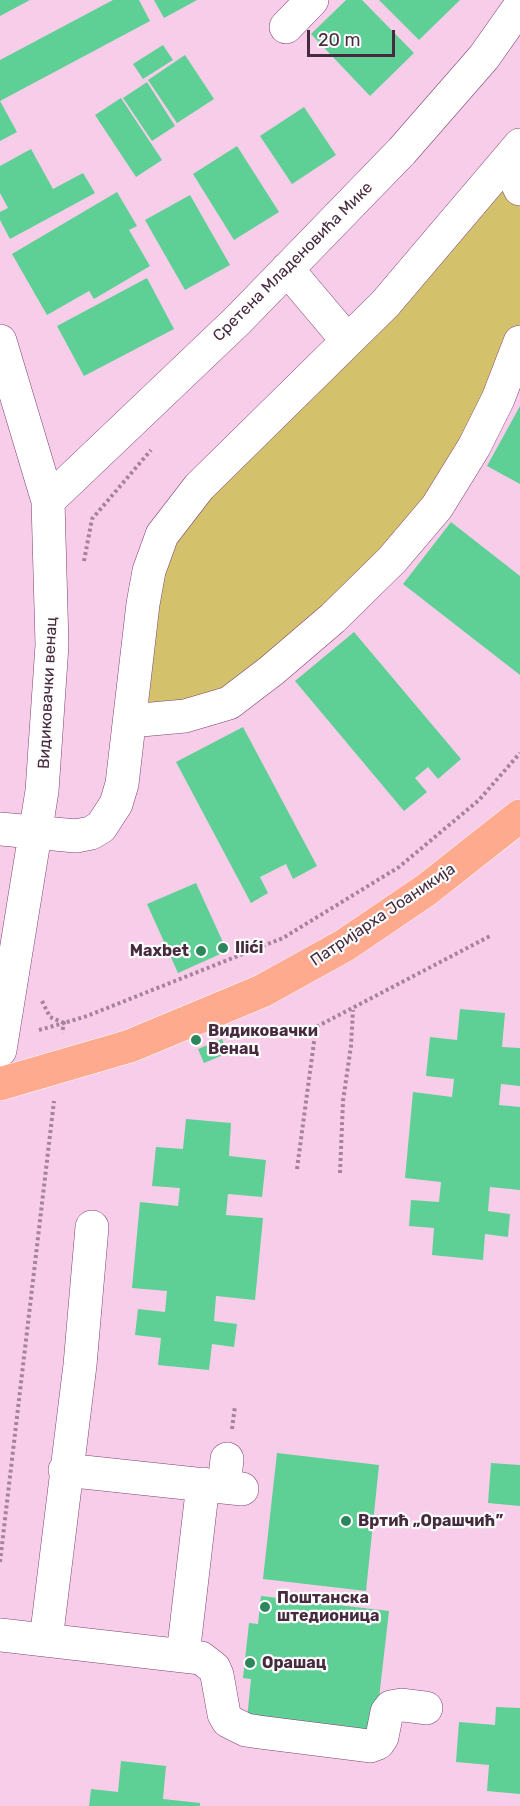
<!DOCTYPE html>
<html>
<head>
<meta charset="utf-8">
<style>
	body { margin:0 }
	#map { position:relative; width:520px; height:1806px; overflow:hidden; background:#f8cdea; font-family:Rubik,sans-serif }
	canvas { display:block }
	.scale { position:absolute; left:307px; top:30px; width:88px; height:27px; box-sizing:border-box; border:3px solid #462b3e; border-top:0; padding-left:8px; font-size:18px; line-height:21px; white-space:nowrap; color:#462b3e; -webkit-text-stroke:4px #fdfdfd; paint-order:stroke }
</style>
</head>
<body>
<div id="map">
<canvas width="520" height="1806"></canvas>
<div class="scale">20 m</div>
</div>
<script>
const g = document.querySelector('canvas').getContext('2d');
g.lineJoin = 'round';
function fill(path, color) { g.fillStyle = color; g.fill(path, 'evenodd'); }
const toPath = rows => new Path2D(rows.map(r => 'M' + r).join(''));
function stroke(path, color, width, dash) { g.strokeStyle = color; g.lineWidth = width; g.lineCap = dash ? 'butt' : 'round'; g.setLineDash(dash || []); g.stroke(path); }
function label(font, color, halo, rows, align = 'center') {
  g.font = font + ' Rubik,sans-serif'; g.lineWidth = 4.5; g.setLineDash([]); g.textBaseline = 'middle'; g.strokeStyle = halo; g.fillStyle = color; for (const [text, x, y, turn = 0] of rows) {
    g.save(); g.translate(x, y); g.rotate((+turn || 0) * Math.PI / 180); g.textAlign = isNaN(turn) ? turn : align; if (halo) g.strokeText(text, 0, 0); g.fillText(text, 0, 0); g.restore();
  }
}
fill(toPath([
	[507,161,520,189,520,342,474,447,271,671,130,721,162,535]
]), '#d3c26b');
fill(toPath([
	[0,0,30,0,0,16],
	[113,0,139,0,150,21,0,101,17,132,0,141,0,60],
	[154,0,197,0,164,18],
	[346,0,362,0,414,53,370,96,311,34],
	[379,0,460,0,419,40],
	[163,45,173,60,143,79,133,64],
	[185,55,214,99,177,123,148,80],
	[147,82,175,126,152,141,123,98],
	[121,98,162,160,136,177,95,115],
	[304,107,336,155,292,184,260,136],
	[237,146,279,212,234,240,193,174],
	[31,149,53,189,83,173,95,193,10,239,0,220,0,212,8,208,0,193,0,166],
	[117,192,137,226,129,230,150,266,94,299,89,291,47,315,12,254],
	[190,195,230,265,185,290,145,220],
	[147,278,174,329,84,376,57,326],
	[520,406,520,484,487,466],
	[451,522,520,576,520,675,403,584],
	[354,632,461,759,438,779,428,767,415,778,427,792,404,811,295,681],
	[243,727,317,866,293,879,286,864,260,877,268,893,251,903,176,762],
	[196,883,227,951,178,973,147,904],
	[460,1009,505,1013,502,1047,520,1048,520,1086,501,1084,499,1105,520,1107,520,1190,490,1187,488,1211,510,1214,508,1237,485,1234,483,1260,432,1255,434,1228,409,1226,411,1200,439,1202,441,1182,405,1178,413,1092,452,1097,454,1079,426,1076,430,1037,457,1040],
	[222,1039,228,1053,204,1063,198,1049],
	[186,1119,231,1123,229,1156,266,1160,262,1197,228,1194,226,1215,263,1218,255,1300,216,1296,214,1321,237,1324,234,1347,212,1344,209,1370,158,1365,161,1338,135,1335,138,1309,165,1312,167,1291,132,1288,140,1202,178,1206,180,1188,152,1186,156,1147,183,1149],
	[277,1453,379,1465,366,1591,263,1579],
	[491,1463,520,1465,520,1506,488,1503],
	[261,1596,389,1611,375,1733,247,1719,251,1679,243,1678,249,1623,258,1624],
	[496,1707,520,1708,520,1794,487,1791,489,1765,456,1762,459,1722,495,1725],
	[121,1761,166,1766,163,1799,200,1803,200,1806,89,1806,91,1789,118,1792]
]), '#5ecf95');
const minor = toPath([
	[286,27,312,0],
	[507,161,520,189],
	[287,269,347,340],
	[0,341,48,501,52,645,42,791,0,1050],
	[48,501,238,320,402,151,484,57,520,6],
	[130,721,185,716,229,703,271,671,333,618,392,560,437,507,474,447,498,399,520,342],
	[0,829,76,836,91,833,101,827,116,804,122,784,143,604,149,571,162,535,199,487,385,304,520,145],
	[65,1470,242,1489],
	[224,1487,227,1459],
	[0,1635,201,1658,214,1668,217,1675,224,1714,228,1721,246,1730,259,1732,370,1746,378,1743,382,1737,387,1712,391,1707,402,1705,426,1708],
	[46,1640,80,1365,92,1227],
	[183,1655,203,1484]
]);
const major = toPath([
	[0,1084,130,1046,262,991,345,945,426,890,520,816]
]);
stroke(minor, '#7d426d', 34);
stroke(major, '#fff', 34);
stroke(toPath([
	[84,561,92,519,151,450],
	[42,1001,50,1017,64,1023,87,1016,283,938,399,867,479,800,520,753],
	[39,1030,64,1023,62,1033],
	[297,1169,316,1027,492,935],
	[340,1173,343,1101,351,1046,353,1010],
	[232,1429,235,1406],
	[0,1562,54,1101]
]), '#a6839b', 4, [3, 3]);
stroke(minor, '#fff', 33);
stroke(major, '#fdaa8f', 33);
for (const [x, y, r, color] of [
	[223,948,6,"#2c865b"],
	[201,951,6,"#2c865b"],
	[196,1040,6,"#2c865b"],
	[346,1521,6,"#2c865b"],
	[265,1607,6,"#2c865b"],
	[250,1663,6,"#2c865b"]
]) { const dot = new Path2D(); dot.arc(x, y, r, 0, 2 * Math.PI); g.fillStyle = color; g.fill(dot); stroke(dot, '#fdfdfd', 2); }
label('16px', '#462b3e', '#fdfdfd', [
	["Сретена Младеновића Мике",293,262,-45],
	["Видиковачки венац",48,693,-87],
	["Патријарха Јоаникија",383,915,-34]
]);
label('bold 16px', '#462b3e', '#fdfdfd', [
	["Ilići",235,948],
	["Maxbet",189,951,"right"],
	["Видиковачки",208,1031],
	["Венац",208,1049],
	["Вртић „Орашчић”",358,1521],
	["Поштанска",277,1598],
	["штедионица",277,1616],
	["Орашац",262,1663]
], 'left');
</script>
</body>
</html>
